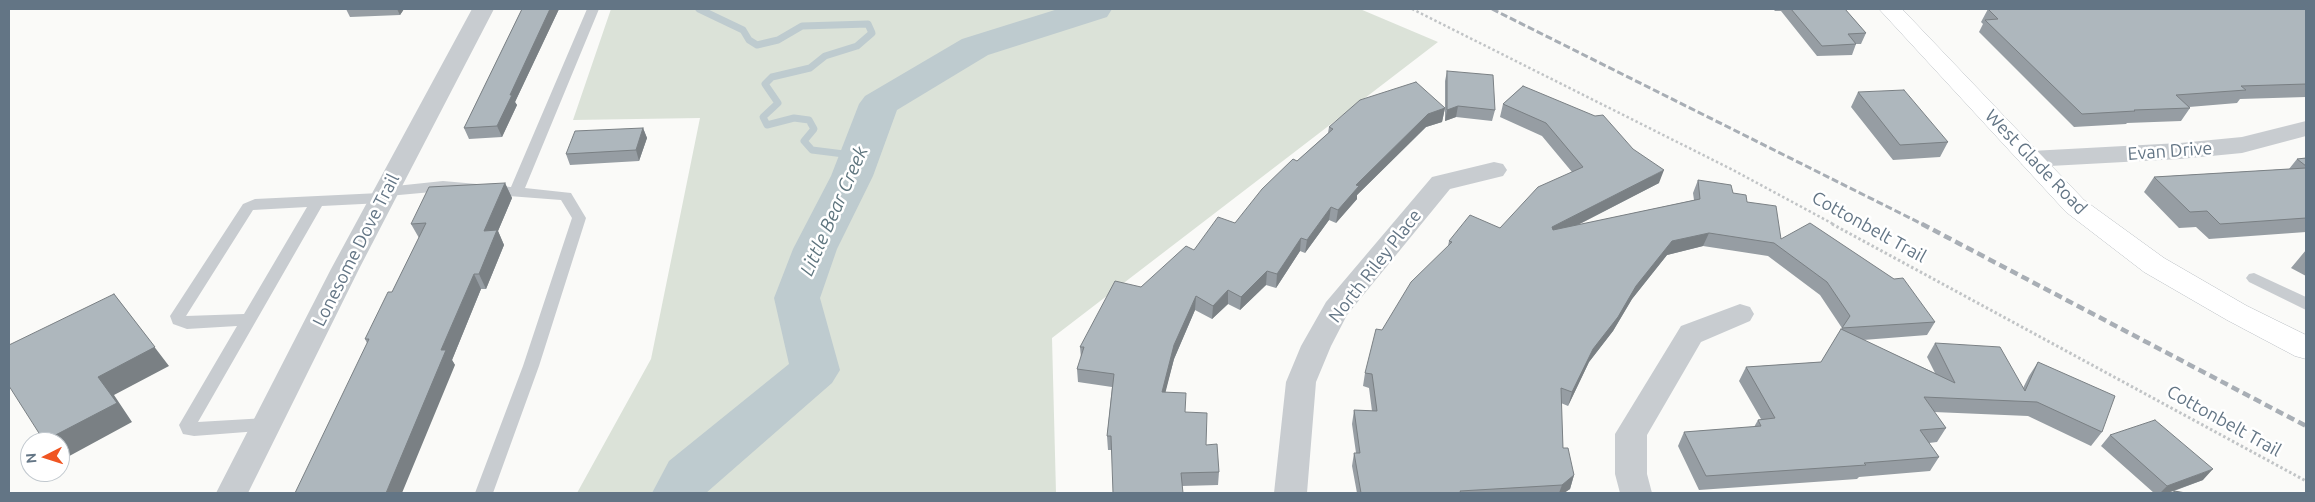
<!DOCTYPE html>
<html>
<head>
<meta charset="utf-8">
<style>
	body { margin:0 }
	#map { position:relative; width:2315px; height:502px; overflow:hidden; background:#fafaf8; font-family:Ubuntu,sans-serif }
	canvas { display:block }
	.frame { position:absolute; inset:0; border:10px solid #637585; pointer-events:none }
	.north { position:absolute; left:20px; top:432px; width:50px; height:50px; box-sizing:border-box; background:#fff; border:1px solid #c1c8ce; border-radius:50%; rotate:265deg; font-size:14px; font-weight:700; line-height:20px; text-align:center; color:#637585 }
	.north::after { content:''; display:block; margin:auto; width:18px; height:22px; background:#f05522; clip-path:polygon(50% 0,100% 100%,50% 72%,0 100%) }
</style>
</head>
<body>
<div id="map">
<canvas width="2315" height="502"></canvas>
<div class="frame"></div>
<div class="north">N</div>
</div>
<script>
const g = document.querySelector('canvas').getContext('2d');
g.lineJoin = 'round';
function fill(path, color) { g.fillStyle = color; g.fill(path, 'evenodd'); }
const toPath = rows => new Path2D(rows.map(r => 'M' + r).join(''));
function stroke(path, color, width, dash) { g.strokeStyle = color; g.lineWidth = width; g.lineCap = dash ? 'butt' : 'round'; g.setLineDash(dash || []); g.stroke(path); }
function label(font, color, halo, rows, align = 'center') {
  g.font = font + ' Ubuntu,sans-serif'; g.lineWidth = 5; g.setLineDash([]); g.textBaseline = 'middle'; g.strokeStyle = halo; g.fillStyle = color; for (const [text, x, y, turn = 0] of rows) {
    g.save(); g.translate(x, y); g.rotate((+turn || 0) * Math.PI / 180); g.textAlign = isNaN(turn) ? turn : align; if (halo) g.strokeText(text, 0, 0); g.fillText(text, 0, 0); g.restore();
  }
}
fill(toPath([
	[611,9,1360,9,1438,42,1052,338,1056,493,577,493,651,359,700,118,573,120]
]), '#dbe2d8');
stroke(toPath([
	[699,9,743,30,749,40,757,45,778,40,802,26,868,24,872,33,857,46,825,56,810,68,772,77,765,84,778,103,763,117,767,125,794,118,809,120,814,129,804,141,812,150,860,156]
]), '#becbcf', 7);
fill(toPath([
	[1058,9,1112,9,1107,17,988,55,897,110,873,176,837,249,820,298,840,370,832,383,706,493,652,493,669,461,789,364,774,298,793,249,831,176,859,104,865,96,962,39,1058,9]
]), '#becbcf');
const secondary = toPath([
	[1879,9,1902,9,2084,200,2164,258,2247,306,2306,335,2306,359,2295,356,2227,320,2144,272,2066,212,1879,9]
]);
stroke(secondary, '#babfc4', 1);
stroke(toPath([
	[1412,9,1733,170,1835,225]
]), '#c1c4c6', 2.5, [2.5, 2.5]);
stroke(toPath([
	[1832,224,2306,481]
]), '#c1c4c6', 3, [2.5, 2.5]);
fill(toPath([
	[587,9,599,9,525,188,571,193,586,218,539,366,493,493,475,493,523,366,572,218,561,200,443,191,388,196,387,201,382,203,322,206,198,422,266,418,272,420,275,425,272,430,194,436,183,434,179,425,237,326,187,329,173,324,170,316,243,204,255,199,380,193,381,189,386,187,443,181,511,187,587,9],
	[307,207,244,314,186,316,253,210,307,207],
	[2254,273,2306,297,2306,310,2249,282,2246,278,2249,274,2254,273]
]), '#c8ccd0');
fill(toPath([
	[472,9,494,9,359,269,248,493,216,493,331,269,472,9],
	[2306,121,2306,136,2242,153,2180,159,2031,167,2022,165,2018,159,2022,153,2031,151,2180,143,2242,137,2306,121],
	[1494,162,1503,164,1507,170,1503,176,1450,189,1347,315,1331,346,1316,382,1307,493,1274,493,1286,382,1301,346,1326,302,1432,177,1494,162],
	[1740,304,1750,307,1754,314,1750,321,1701,342,1647,435,1647,474,1652,493,1620,493,1615,474,1615,434,1681,326,1740,304]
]), '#c8ccd0');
fill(secondary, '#fff');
stroke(toPath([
	[1492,9,1924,225]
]), '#a8aeb5', 3, [7, 3]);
stroke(toPath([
	[1922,224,2306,426]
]), '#a8aeb5', 4.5, [8, 4.5]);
fill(toPath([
	[346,9,404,9,400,15,350,17],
	[522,9,559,9,515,102,517,105,502,137,469,139,464,128],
	[1773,9,1845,9,1866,33,1861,44,1856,44,1852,55,1817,56,1781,11,1775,11],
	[1988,9,2306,9,2306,97,2240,99,2237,103,2189,107,2190,108,2181,121,2127,123,2126,124,2074,127,1979,32,1983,24,1981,22],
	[1447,71,1495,110,1492,121,1456,117,1445,121,1445,81],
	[1523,86,1659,183,1578,225,1694,200,1693,193,1698,180,1733,193,1747,202,1781,239,1935,322,1927,335,1863,340,1935,373,1927,357,1935,343,2023,388,2029,376,2038,362,2102,432,2091,446,2028,416,1934,412,1946,428,1937,442,1929,443,1939,457,1930,471,1859,477,1857,479,1699,490,1678,446,1684,432,1754,427,1758,420,1761,419,1739,381,1746,367,1821,362,1842,328,1820,295,1768,256,1703,246,1667,255,1632,299,1613,331,1589,362,1568,406,1561,403,1563,448,1574,475,1570,489,1564,493,1357,493,1352,466,1354,453,1356,453,1352,424,1354,410,1372,411,1369,388,1363,386,1365,373,1382,330,1448,246,1449,241,1500,228,1572,172,1542,136,1500,117,1503,104],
	[1858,92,1948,142,1940,157,1893,160,1851,107],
	[1445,108,1442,122,1426,127,1357,195,1357,199,1336,223,1329,220,1305,253,1300,251,1276,288,1266,285,1240,310,1228,304,1212,319,1195,310,1174,359,1165,392,1185,412,1206,445,1219,472,1218,485,1182,486,1112,450,1108,450,1107,436,1112,387,1078,382,1077,369,1081,358,1080,347,1141,287,1194,250,1235,223,1297,161,1328,133,1329,127],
	[643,128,647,138,639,161,570,165,566,154],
	[2306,158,2306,232,2209,239,2196,227,2179,228,2144,192,2154,177,2289,169,2297,159],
	[505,183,512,198,498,231,504,245,486,289,481,289,452,360,455,365,367,343,365,339,392,292,419,238,411,224],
	[2306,250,2306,276,2291,268],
	[2110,435,2203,480,2174,491,2186,493,2171,493,2174,491,2167,493,2154,493,2101,446]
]), '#969da3');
fill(toPath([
	[397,9,404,9,400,15],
	[550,9,559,9,515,102,517,105,502,137,497,126,510,95],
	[1458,106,1456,117,1445,121,1447,110],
	[1445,108,1442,122,1426,127,1357,195,1357,199,1336,223,1338,210,1356,185,1428,114],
	[643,128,647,138,639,161,636,150],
	[1664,170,1659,183,1548,240,1552,227],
	[505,183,512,198,498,231,504,245,486,289,479,274,484,231],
	[1331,207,1329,220,1305,253,1307,240],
	[1709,233,1703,246,1667,255,1632,299,1613,331,1589,362,1568,406,1572,392,1593,349,1636,286,1672,241],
	[1301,238,1300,251,1276,288,1277,274],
	[1267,271,1266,285,1240,310,1241,297],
	[474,274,481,289,452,360,455,365,402,493,386,493,441,350],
	[1228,290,1228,304,1212,319,1213,306],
	[114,294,169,366,114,395,132,422,62,460,60,458,60,442,44,441],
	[1196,296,1195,310,1174,359,1162,406,1162,392,1174,345],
	[2213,469,2203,480,2167,493,2160,493,2167,486],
	[1574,475,1570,489,1564,493,1559,493,1562,485]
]), '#7a8084');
const building = toPath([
	[522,9,550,9,510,95,512,95,497,126,464,128,522,9],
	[1791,9,1845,9,1866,33,1848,34,1856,44,1822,46,1791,9],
	[1988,9,2306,9,2306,84,2241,86,2246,90,2176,95,2190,108,2134,110,2135,111,2082,114,1985,20,1998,19,1988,9],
	[1447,71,1493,75,1495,110,1458,106,1447,110,1447,71],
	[1416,82,1445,108,1428,114,1356,185,1359,186,1338,210,1331,207,1307,240,1301,238,1277,274,1267,271,1241,297,1228,290,1213,306,1196,296,1174,345,1162,392,1186,393,1185,412,1207,413,1206,445,1217,444,1219,472,1181,473,1183,493,1113,493,1111,436,1107,436,1114,374,1077,369,1084,347,1080,347,1115,281,1141,287,1186,246,1194,250,1218,217,1235,223,1262,189,1293,159,1297,161,1333,129,1329,127,1360,100,1416,82],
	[1523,86,1595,116,1603,115,1633,149,1664,170,1552,227,1553,230,1700,199,1698,180,1731,185,1733,193,1746,195,1747,202,1776,206,1781,239,1810,223,1894,279,1903,278,1935,322,1842,328,1850,316,1827,282,1774,243,1709,233,1672,241,1636,286,1618,317,1593,349,1572,392,1561,388,1563,448,1568,448,1574,475,1562,485,1460,491,1461,493,1361,493,1354,453,1360,453,1354,410,1377,411,1372,374,1365,373,1376,329,1382,330,1411,282,1452,242,1449,241,1470,215,1500,228,1538,187,1583,167,1546,123,1503,104,1523,86],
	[1904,90,1948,142,1900,145,1858,92,1904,90],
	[643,128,636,150,566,154,575,131,643,128],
	[2306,158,2306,166,2297,159,2306,158],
	[2306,168,2306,218,2220,224,2207,211,2190,212,2154,177,2306,168],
	[505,183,484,231,497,230,479,274,474,274,441,350,446,350,386,493,295,493,369,339,365,339,388,292,392,292,426,223,411,224,429,187,505,183],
	[114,294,155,347,98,377,117,403,44,441,9,386,9,345,114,294],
	[1841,329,1955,383,1935,343,2000,347,2025,391,2038,362,2115,396,2102,432,2037,402,1924,397,1946,428,1920,430,1939,457,1864,463,1866,465,1706,476,1684,432,1761,426,1758,420,1775,418,1746,367,1821,362,1841,329],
	[2155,420,2213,469,2167,486,2110,435,2155,420],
	[2174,491,2186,493,2175,493,2174,491]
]);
fill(building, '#aeb7bd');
stroke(building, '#7a8084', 1);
label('18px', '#637585', '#fff', [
	["Evan Drive",2170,151,-4],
	["West Glade Road",2036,162,46],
	["Cottonbelt Trail",1869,227,29],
	["Lonesome Dove Trail",356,250,-63],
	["North Riley Place",1375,266,-52],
	["Cottonbelt Trail",2224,421,29]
]);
label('italic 19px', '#5e757e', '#fff', [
	["Little Bear Creek",834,211,-66]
]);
</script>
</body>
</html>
